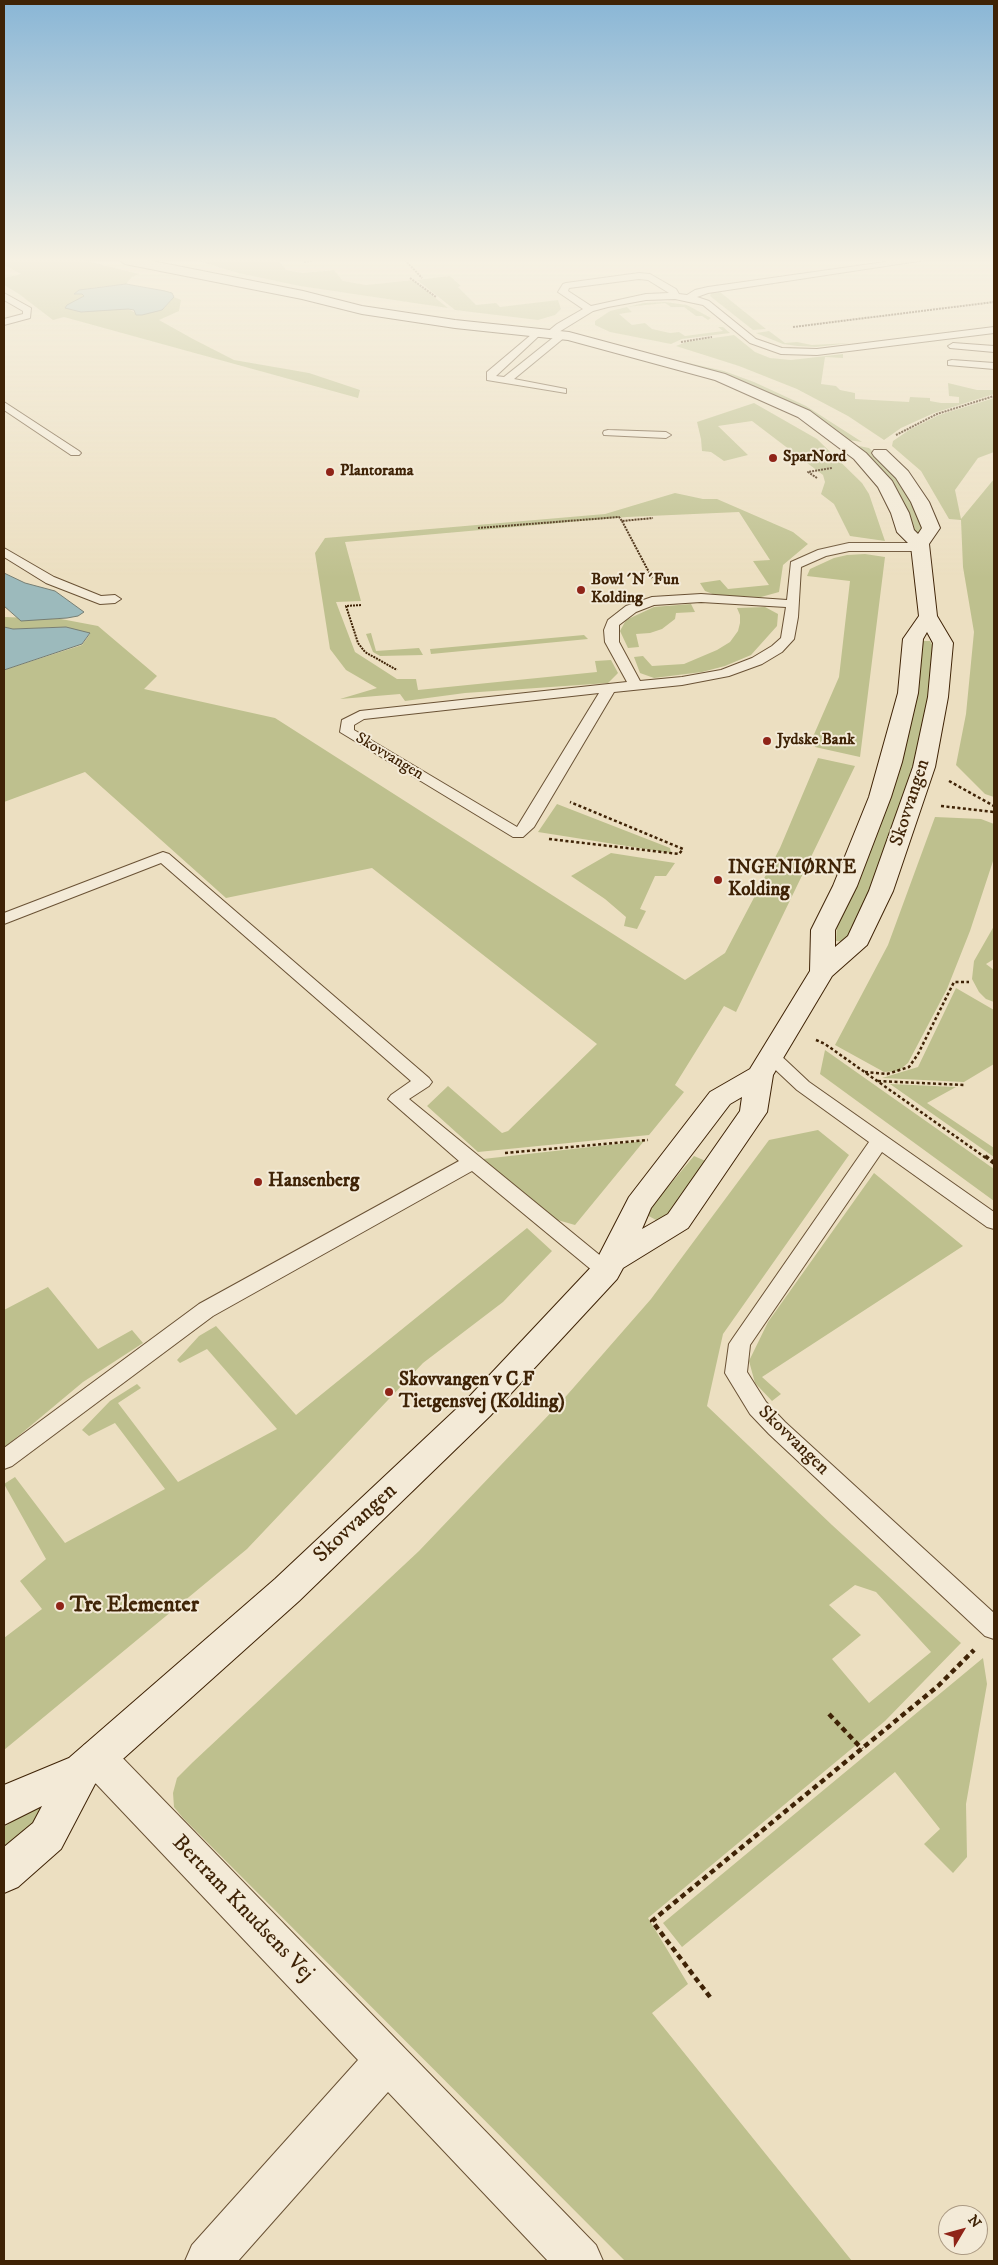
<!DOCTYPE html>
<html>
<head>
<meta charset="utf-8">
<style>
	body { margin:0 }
	#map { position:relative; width:998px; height:2265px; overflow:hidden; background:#ecdfc1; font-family:"IM FELL DW Pica",serif }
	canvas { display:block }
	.frame { position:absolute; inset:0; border:5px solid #3f2306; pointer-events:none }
	.north { position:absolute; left:938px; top:2205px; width:50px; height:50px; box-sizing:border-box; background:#f3ead7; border:1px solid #ab9a83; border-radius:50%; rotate:53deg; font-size:14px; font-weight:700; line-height:20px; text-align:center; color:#3f2306 }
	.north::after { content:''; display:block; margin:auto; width:18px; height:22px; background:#8f2418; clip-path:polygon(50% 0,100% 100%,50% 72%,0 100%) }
</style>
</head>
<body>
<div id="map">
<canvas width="998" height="2265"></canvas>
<div class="frame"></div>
<div class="north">N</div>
</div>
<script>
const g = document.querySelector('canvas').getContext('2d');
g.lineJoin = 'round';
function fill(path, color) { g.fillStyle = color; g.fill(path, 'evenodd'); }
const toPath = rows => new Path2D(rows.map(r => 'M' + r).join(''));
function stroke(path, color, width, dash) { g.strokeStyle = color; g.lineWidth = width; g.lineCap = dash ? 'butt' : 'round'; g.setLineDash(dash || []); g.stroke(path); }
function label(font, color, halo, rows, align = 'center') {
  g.font = font + ' "IM FELL DW Pica",serif'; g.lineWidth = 4; g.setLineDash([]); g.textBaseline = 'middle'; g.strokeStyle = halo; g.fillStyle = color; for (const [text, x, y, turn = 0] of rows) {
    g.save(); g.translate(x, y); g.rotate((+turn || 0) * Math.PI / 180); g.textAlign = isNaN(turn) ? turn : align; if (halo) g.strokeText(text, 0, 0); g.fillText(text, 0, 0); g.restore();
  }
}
fill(toPath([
	[4,260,83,260,139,274,132,277,126,284,91,288,82,294,84,296,81,312,116,308,128,309,136,313,162,310,174,297,181,300,179,311,159,320,193,339,234,360,309,373,360,390,358,398,64,317,53,320,19,294,4,285,4,278,21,274,4,265],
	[196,260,278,260,286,270,302,273,334,270,343,281,366,285,413,280,448,308,300,286,238,273],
	[450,276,461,286,458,287,476,305,496,303,500,307,558,300,561,309,555,315,538,320,455,310,417,280],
	[720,292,766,329,753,330,710,296,711,293],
	[665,302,687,305,711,318,708,320,702,316,696,316,684,307,671,307,665,303,627,307,632,312,619,314,632,325,645,323,652,329,670,333,679,332,685,336,723,331,718,327,723,327,730,333,682,339,671,344,610,332,595,325,595,321,610,311,644,303],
	[769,331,785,343,797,342,812,345,850,343,816,347,797,346,783,344,756,333],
	[734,335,755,352,770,358,791,360,843,354,843,358,825,357,821,384,836,386,840,390,855,393,855,399,909,402,910,397,930,398,930,401,941,403,959,403,959,397,949,396,948,383,977,390,994,390,994,394,934,413,901,428,884,440,848,416,797,389,739,366,676,346,686,342],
	[636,351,724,371,754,382,806,406,862,442,848,440,774,396],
	[994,398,994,452,978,458,955,490,961,519,994,479,994,797,985,794,956,765,966,714,974,632,963,567,961,520,949,519,921,471,892,446,893,441,909,430,939,415],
	[754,403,817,439,862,483,869,494,885,541,850,536,834,504,821,494,825,482,823,475,752,421,718,426,748,455,724,461,711,452,702,451,701,439,697,422],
	[854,445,869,448,889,468,906,489,924,526,923,533,913,533],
	[675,493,703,499,717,499,793,532,808,544,783,565,779,592,761,597,718,596,705,591,700,583,720,580,728,589,769,585,753,561,770,560,739,512,627,517,345,542,361,601,336,602,355,652,397,679,416,679,418,690,597,672,595,661,611,660,618,673,608,683,465,693,405,701,400,694,340,699,377,688,346,670,330,649,315,553,325,538,605,514],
	[865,554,885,557,860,757,815,747,812,739,839,677,850,581,807,576,810,569,834,558,847,555],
	[691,604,695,612,676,613,675,619,662,629,650,633,636,634,639,647,628,648,620,631,626,620,654,607],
	[765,607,778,614,777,626,751,655,725,666,702,672,654,678,640,673,634,657,643,656,652,666,684,664,717,650,730,642,738,631,740,623,740,615,737,608],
	[4,617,61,619,98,626,157,676,144,689,275,718,685,980,725,953,780,848,818,758,855,766,736,1012,724,1006,675,1085,684,1092,649,1135,478,1152,427,1106,448,1086,502,1133,508,1131,597,1044,372,868,226,898,85,772,4,802,4,670,82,645,90,634,66,627,13,629,4,627],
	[371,633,376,651,419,648,423,655,380,656,373,652,366,634],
	[584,635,588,639,431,654,430,649],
	[922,641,930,641,934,648,929,696,919,747,905,800,872,887,846,942,836,941,837,924,860,880,890,798],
	[557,804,670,848,671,853,538,832],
	[935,817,981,819,994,824,994,858,970,931,947,989,908,1063,898,1071,884,1072,835,1045,888,945],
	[611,853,675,863,666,876,655,876,640,909,646,911,637,929,624,926,626,917,605,899,571,876],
	[994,926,994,959,986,964,994,970,994,1002,986,999,979,992,972,979,974,961],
	[956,988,994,1010,994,1064,964,1082,882,1078,918,1067],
	[825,1050,994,1169,994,1201,820,1074],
	[890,1084,956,1087,927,1103,994,1148,994,1157],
	[818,1130,849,1155,723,1334,707,1406,832,1525,961,1643,885,1721,648,1918,688,1984,652,2013,852,2261,625,2261,183,1818,174,1807,173,1793,177,1778,193,1762,419,1551,561,1402,651,1299,769,1140],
	[855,1585,876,1592,931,1652,869,1703,832,1659,861,1635,829,1605],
	[644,1141,575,1225,554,1219,483,1159],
	[694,1156,708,1162,669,1212,658,1221,645,1214],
	[874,1173,963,1246,762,1377,781,1394,772,1401,755,1383,749,1361,768,1322],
	[527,1228,552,1251,503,1302,423,1363,247,1549,4,1750,4,1638,42,1609,20,1581,46,1559,4,1484,15,1477,65,1543,165,1489,115,1423,89,1436,82,1430,110,1401,137,1384,141,1388,118,1403,178,1482,277,1429,207,1349,180,1363,177,1360,199,1336,216,1326,296,1415],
	[48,1287,98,1349,132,1330,143,1343,83,1382,4,1448,4,1310],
	[983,1658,987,1684,966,1804,967,1857,953,1873,924,1844,940,1829,895,1772,682,1947,663,1923],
	[37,1806,48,1820,4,1858,4,1827]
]), '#bec08e');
const water = toPath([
	[126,284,165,291,172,293,174,297,162,310,142,315,136,315,134,310,128,309,81,312,65,308,67,305,84,296,82,294,74,294,79,290,126,284],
	[4,573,25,583,55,591,84,612,78,616,67,618,21,621,4,606,4,573],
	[4,627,13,629,66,627,90,633,82,644,4,670,4,627]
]);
fill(water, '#9cbabc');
stroke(water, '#777e73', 1);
const lane = toPath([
	[899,260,925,260,708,293,697,297,709,301,756,339,782,348,817,349,994,327,994,333,817,355,781,354,750,343,703,305,675,299,646,300,608,307,593,311,554,335,548,335,546,333,557,324,583,309,558,292,563,284,566,283,639,273,650,274,676,289,679,294,687,295,695,290,708,287,899,260],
	[639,279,648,280,669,293,646,294,591,306,568,291,569,288,639,279],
	[4,293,31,308,30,318,4,325,4,319,23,314,23,311,4,300,4,293],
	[538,329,543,332,541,334,496,376,504,377,559,333,565,333,565,337,514,379,566,389,566,393,487,380,487,372,538,329],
	[953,343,994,346,994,352,950,348,948,346,953,343],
	[952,360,994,363,994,369,948,365,948,361,952,360],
	[4,402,79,451,81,453,79,455,71,455,4,410,4,402],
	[608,430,666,432,671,435,666,438,604,435,603,433,604,431,608,430],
	[849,543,920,543,926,547,920,551,849,551,826,556,801,567,798,617,794,639,782,652,762,664,729,676,682,685,614,692,534,827,523,837,513,837,340,732,342,720,360,711,627,682,605,642,604,630,608,620,626,606,652,597,701,594,787,600,791,562,818,550,849,543],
	[701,602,786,607,781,638,772,646,752,658,721,670,682,677,640,681,619,642,619,625,636,612,654,605,701,602],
	[599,693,517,827,354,730,354,725,364,719,599,693],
	[4,548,54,577,101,596,115,595,121,599,115,603,100,604,46,583,4,557,4,548],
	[163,852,169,854,429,1078,432,1082,429,1086,409,1099,613,1266,616,1271,613,1276,606,1279,599,1276,472,1171,213,1316,12,1466,4,1469,4,1448,199,1304,459,1161,388,1099,391,1095,411,1081,161,863,4,924,4,913,163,852],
	[771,1050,777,1052,809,1082,994,1212,994,1229,987,1227,882,1152,750,1345,747,1372,766,1402,785,1422,994,1613,994,1639,985,1636,769,1434,750,1414,725,1373,729,1344,733,1338,869,1142,797,1090,765,1060,762,1056,765,1052,771,1050]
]);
const street = toPath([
	[97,1740,110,1745,596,2245,603,2261,548,2261,388,2092,238,2261,185,2261,192,2245,358,2060,84,1771,78,1758,84,1745,97,1740]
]);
const secondary = toPath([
	[119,260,147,260,303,291,362,306,455,320,569,332,725,374,810,411,866,453,892,481,909,513,914,530,918,534,922,528,911,502,896,478,874,456,872,453,874,450,886,450,908,471,929,502,940,528,929,544,937,616,953,643,948,697,935,767,893,891,867,945,832,976,773,1075,767,1112,688,1228,623,1268,617,1279,490,1416,299,1601,95,1784,61,1849,18,1887,4,1893,4,1847,33,1823,42,1806,4,1825,4,1785,69,1758,275,1579,468,1398,595,1263,629,1197,710,1092,750,1069,810,971,811,930,833,886,869,797,898,693,903,639,919,616,911,546,897,532,891,513,878,487,854,459,798,417,715,380,568,340,455,328,362,314,302,299,125,264,119,260],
	[927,632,933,643,928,697,913,767,869,891,848,936,835,947,835,930,857,886,891,797,902,762,918,693,923,639,927,632],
	[742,1097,740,1111,668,1214,642,1229,651,1208,730,1104,742,1097]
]);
stroke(lane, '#6a5235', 2);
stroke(street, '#6a5235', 2);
stroke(secondary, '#3f2306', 2);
stroke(toPath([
	[405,260,422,278],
	[304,262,316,260],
	[410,278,436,297],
	[793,327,994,302],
	[681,342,712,337],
	[896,435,937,414,994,396],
	[817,478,808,472,832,468],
	[622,521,652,578],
	[478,528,619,517,622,521,653,518],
	[361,605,346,606,358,643,365,652,397,670]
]), '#3f2306', 2, [2, 1]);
stroke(toPath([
	[949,781,994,806],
	[941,806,994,812],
	[549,839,679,854,683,849,570,802],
	[816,1040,825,1044,986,1158],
	[865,1072,887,1074,909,1067,918,1054,954,982,969,982],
	[878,1081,965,1085],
	[505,1153,648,1140]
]), '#3f2306', 2.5, [3, 2.5]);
stroke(toPath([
	[985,1156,994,1163]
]), '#3f2306', 4, [4.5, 3]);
stroke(toPath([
	[829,1714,862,1749],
	[710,1997,652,1921,938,1686,974,1650]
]), '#3f2306', 4.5, [5.5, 4]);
fill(lane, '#f3ead7');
fill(street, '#f3ead7');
fill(secondary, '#f3ead7');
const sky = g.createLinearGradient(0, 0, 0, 578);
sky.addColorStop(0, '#89b6d6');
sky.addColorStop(0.45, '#f6f1e3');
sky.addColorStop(1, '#f6f1e300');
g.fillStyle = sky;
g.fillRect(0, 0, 998, 578);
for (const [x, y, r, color] of [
	[773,458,5,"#8f2418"],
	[330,472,5,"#8f2418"],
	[581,590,5,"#8f2418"],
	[767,741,5,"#8f2418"],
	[718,880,5,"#8f2418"],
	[258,1182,5,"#8f2418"],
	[389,1392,5,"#8f2418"],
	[60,1606,5,"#8f2418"]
]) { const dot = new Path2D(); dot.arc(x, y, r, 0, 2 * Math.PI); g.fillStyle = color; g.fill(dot); stroke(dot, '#f3ead7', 2); }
label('bold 16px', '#3f2306', '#f3ead7', [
	["SparNord",783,458],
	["Plantorama",340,472],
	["Bowl´N´Fun",591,581],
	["Kolding",591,599],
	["Jydske Bank",777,741]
], 'left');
label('16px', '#3f2306', '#f3ead7', [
	["Skovvangen",389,757,31]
]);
label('19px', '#3f2306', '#f3ead7', [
	["Skovvangen",911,803,-72],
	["Skovvangen",793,1441,44]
]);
label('bold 19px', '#3f2306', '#f3ead7', [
	["INGENIØRNE",728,869],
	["Kolding",728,891],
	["Hansenberg",268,1182],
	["Skovvangen v C F",399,1381],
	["Tietgensvej (Kolding)",399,1403]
], 'left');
label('22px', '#3f2306', '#f3ead7', [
	["Skovvangen",356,1524,-43],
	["Bertram Knudsens Vej",242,1909,46]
]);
label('bold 22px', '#3f2306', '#f3ead7', [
	["Tre Elementer",70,1606]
], 'left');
</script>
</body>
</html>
